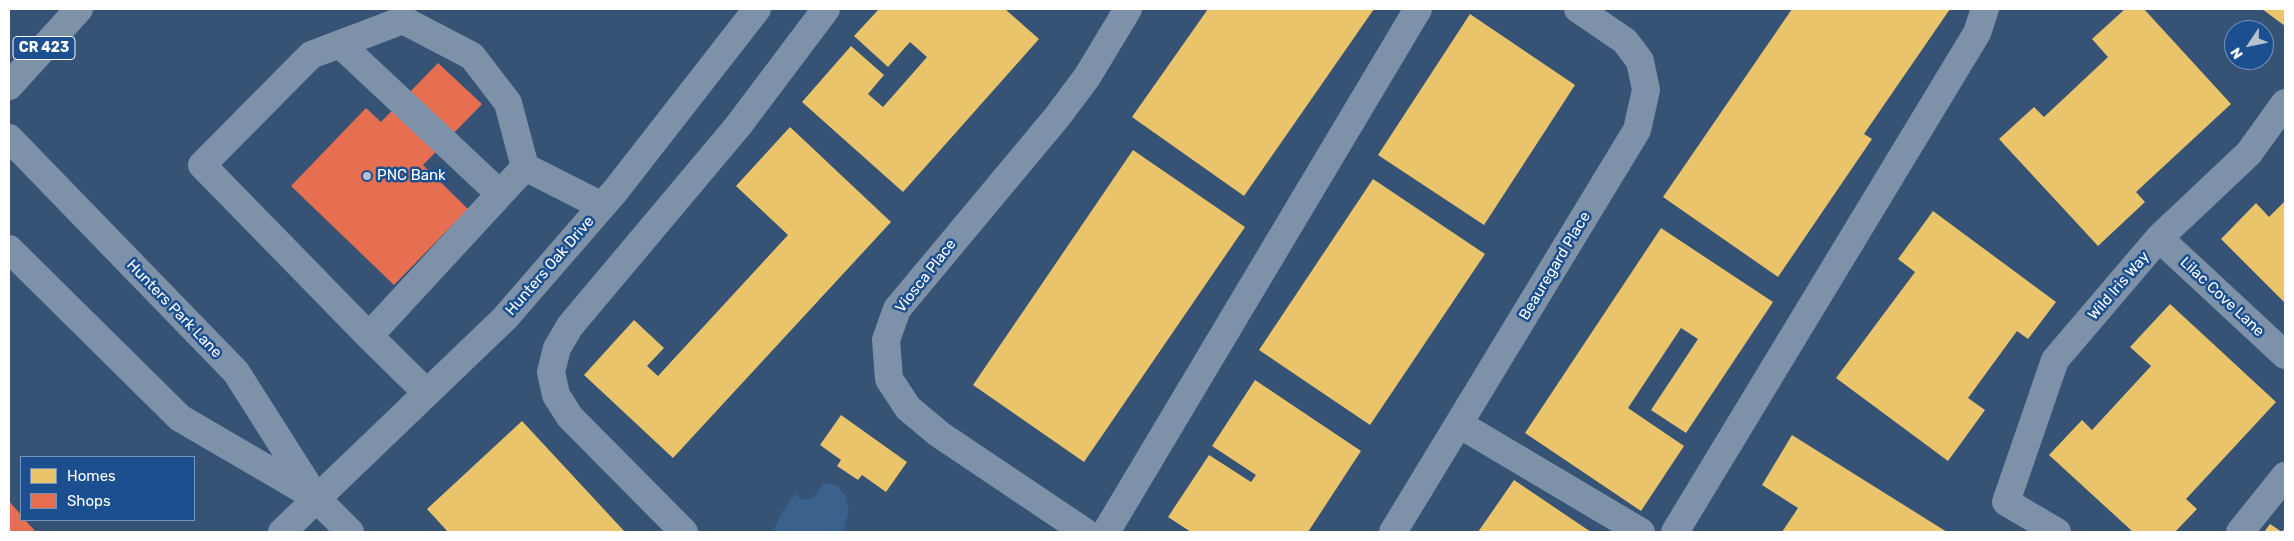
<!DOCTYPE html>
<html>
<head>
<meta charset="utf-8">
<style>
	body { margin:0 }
	#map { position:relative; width:2294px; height:541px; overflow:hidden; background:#365274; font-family:Rubik,sans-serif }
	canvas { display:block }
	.frame { position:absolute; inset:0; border:10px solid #fff; pointer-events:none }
	.legend { position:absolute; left:20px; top:456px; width:175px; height:65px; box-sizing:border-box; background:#1b4f8f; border:1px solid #7695bc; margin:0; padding:6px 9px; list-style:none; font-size:15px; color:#fff }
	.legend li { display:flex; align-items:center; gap:10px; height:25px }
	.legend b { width:25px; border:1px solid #7695bc }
	.north { position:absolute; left:2224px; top:20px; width:50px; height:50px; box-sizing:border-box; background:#1b4f8f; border:1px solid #7695bc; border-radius:50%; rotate:236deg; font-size:14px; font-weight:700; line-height:20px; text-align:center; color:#fff }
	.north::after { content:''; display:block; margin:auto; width:18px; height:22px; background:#b9c2ce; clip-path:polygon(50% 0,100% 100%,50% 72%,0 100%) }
</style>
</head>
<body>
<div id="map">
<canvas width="2294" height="541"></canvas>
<div class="frame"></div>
<ul class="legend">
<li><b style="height:14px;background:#e9c46a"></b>Homes</li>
<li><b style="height:14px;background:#e76f51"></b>Shops</li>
</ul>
<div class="north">N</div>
</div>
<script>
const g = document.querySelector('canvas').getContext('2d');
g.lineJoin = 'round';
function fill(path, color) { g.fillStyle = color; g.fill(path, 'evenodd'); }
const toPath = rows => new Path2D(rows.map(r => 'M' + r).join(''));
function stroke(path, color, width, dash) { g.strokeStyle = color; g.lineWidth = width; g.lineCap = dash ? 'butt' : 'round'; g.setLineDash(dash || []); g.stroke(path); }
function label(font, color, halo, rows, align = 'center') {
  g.font = font + ' Rubik,sans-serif'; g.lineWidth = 5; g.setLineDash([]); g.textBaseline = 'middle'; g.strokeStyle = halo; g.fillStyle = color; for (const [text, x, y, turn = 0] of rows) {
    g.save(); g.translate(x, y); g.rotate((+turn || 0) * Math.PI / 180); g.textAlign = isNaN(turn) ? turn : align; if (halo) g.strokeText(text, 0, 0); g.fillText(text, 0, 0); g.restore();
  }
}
fill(toPath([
	[824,483,837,485,845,495,849,510,843,532,776,532,774,529,782,512,795,494,803,500,812,498]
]), '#3b618d');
fill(toPath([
	[879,9,1005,9,1039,39,903,192,802,102,851,46,884,75,868,94,883,107,927,57,910,42,888,67,854,36],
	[1208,9,1374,9,1244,196,1132,117],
	[1792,9,1950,9,1864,134,1872,139,1778,277,1663,197],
	[2125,9,2144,9,2231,104,2136,192,2145,202,2098,246,1999,139,2034,107,2044,117,2108,57,2092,39],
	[2262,9,2285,9,2285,26],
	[1470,14,1575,85,1484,225,1378,155],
	[790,127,891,222,673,458,584,375,634,320,664,348,647,366,658,376,788,235,736,186],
	[1133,150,1245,227,1084,462,973,385],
	[1373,179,1485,254,1370,425,1259,350],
	[2285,201,2285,303,2221,239,2256,203,2269,217],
	[1933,211,2056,302,2028,339,2017,331,1968,398,1985,410,1948,461,1836,378,1915,272,1898,259],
	[1661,228,1773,302,1686,433,1651,410,1698,339,1681,328,1628,408,1684,446,1641,511,1525,433],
	[2170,304,2276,402,2186,499,2197,509,2175,532,2133,532,2049,455,2082,420,2092,430,2151,366,2130,347],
	[1255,380,1361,451,1308,532,1191,532,1168,517,1209,455,1251,482,1256,475,1212,446],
	[841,415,907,462,886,492,862,475,858,480,837,466,841,460,820,445],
	[522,421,625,532,448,532,427,509],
	[1792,435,1947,532,1782,532,1798,508,1762,485],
	[1514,480,1591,532,1478,532],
	[2270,524,2282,532,2285,528,2285,532,2264,532]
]), '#e9c46a');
fill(toPath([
	[438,63,482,104,423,165,468,209,394,285,291,186,366,108,381,122],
	[9,501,21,515,21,520,25,520,36,532,9,532]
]), '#e76f51');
stroke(toPath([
	[340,44,500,194],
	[9,138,236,372,316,498,350,532],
	[2159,238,2285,355],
	[9,249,180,418,312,495],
	[369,336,202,165,311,55,403,20,472,56,508,103,525,167],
	[427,393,369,336,525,167,602,206],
	[1459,424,1641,532],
	[282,532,505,318,616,190,757,9],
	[684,532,570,417,556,395,551,372,557,348,570,326,738,126,826,9],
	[1085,532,939,434,908,408,889,379,886,340,897,309,1057,117,1087,77,1128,9],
	[1106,532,1418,9],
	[1393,532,1637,130,1646,90,1640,61,1625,41,1578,9],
	[1675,532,1977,33,1985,9],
	[2057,532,2006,502,2055,360,2159,238,2249,153,2285,103],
	[2240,532,2285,476]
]), '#7d92a8', 28);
stroke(toPath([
	[9,86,79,9]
]), '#7e92a7', 28);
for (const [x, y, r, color] of [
	[367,176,5,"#b9c2ce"]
]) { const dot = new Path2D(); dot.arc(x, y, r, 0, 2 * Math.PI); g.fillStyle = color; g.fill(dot); stroke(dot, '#1b4f8f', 2); }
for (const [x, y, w] of [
	[44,48,62]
]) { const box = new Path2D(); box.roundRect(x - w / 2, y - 11.5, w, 23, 4); g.fillStyle = '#1b4f8f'; g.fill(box); stroke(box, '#fff', 1); }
label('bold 14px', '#fff', null, [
	["CR 423",44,48]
]);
label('15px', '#fff', '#1b4f8f', [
	["PNC Bank",377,176]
], 'left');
label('15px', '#fff', '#1b4f8f', [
	["Hunters Oak Drive",550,266,-49],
	["Beauregard Place",1555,266,-59],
	["Viosca Place",926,276,-52],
	["Wild Iris Way",2119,286,-49],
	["Lilac Cove Lane",2222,297,43],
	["Hunters Park Lane",174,309,46]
]);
</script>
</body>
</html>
